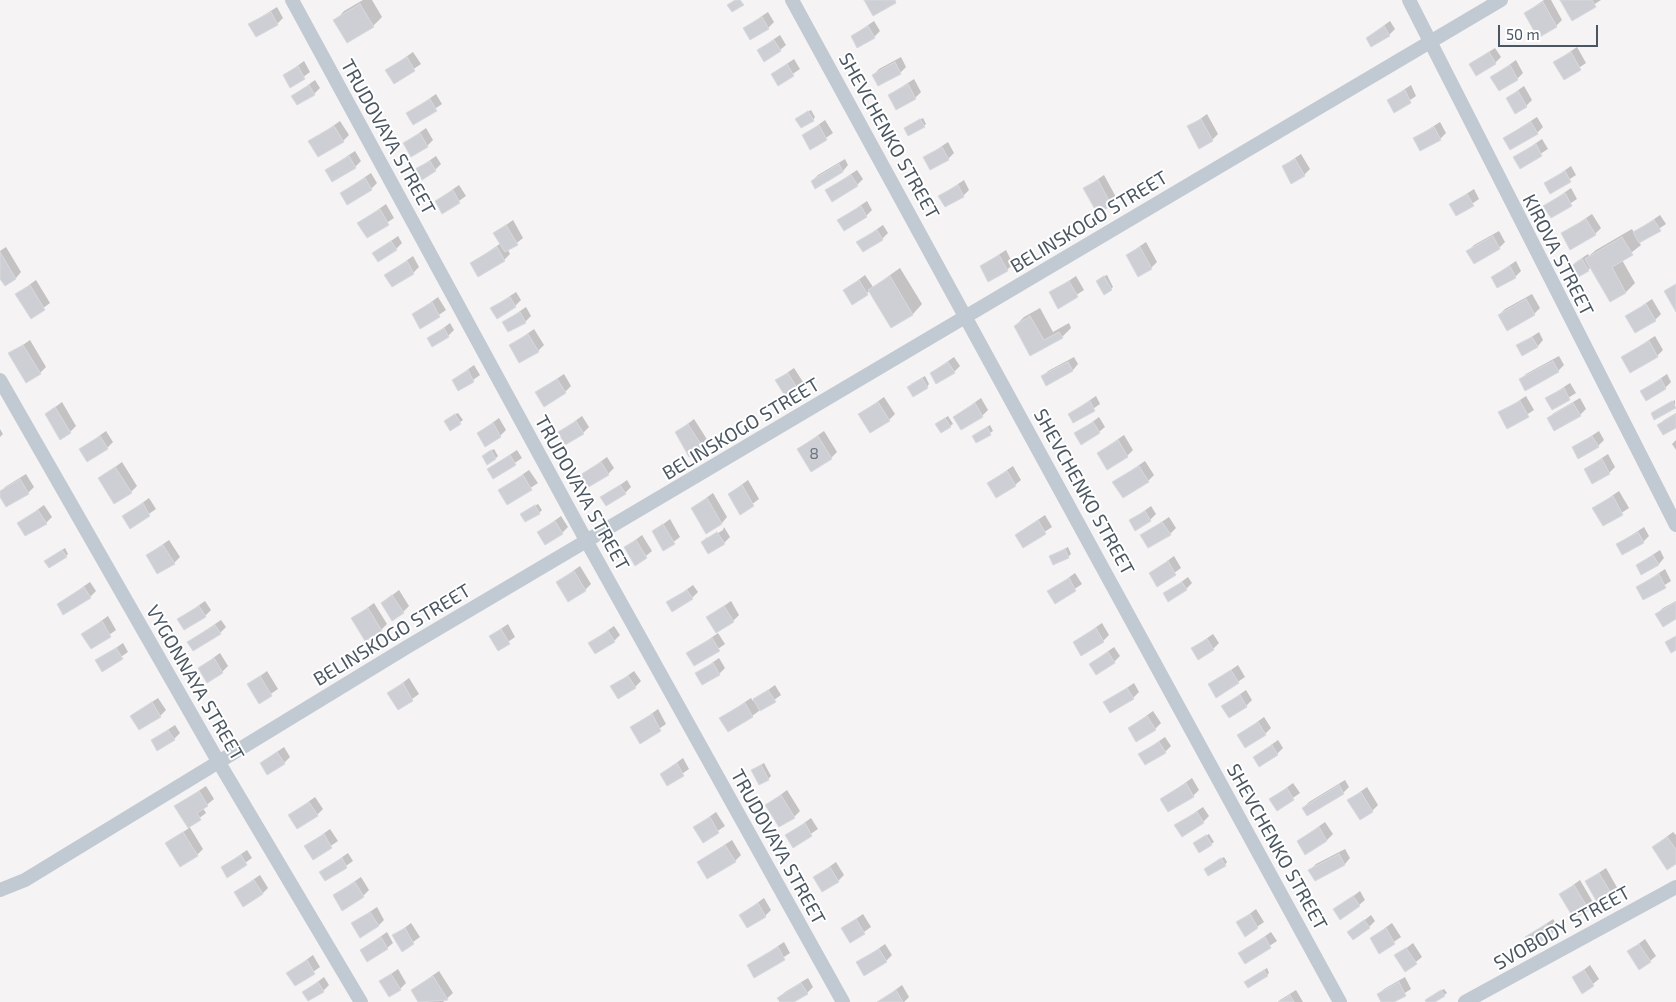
<!DOCTYPE html>
<html>
<head>
<meta charset="utf-8">
<style>
	body { margin:0 }
	#map { position:relative; width:1676px; height:1002px; overflow:hidden; background:#f5f3f3; font-family:"Exo 2",sans-serif }
	canvas { display:block }
	.scale { position:absolute; left:1498px; top:25px; width:100px; height:22px; box-sizing:border-box; border:2px solid #4a5661; border-top:0; padding-left:6px; font-size:15px; line-height:18px; white-space:nowrap; color:#4a5661; -webkit-text-stroke:4px #fff; paint-order:stroke }
</style>
</head>
<body>
<div id="map">
<canvas width="1676" height="1002"></canvas>
<div class="scale">50 m</div>
</div>
<script>
const g = document.querySelector('canvas').getContext('2d');
g.lineJoin = 'round';
function fill(path, color) { g.fillStyle = color; g.fill(path, 'evenodd'); }
const toPath = rows => new Path2D(rows.map(r => 'M' + r).join(''));
function stroke(path, color, width, dash) { g.strokeStyle = color; g.lineWidth = width; g.lineCap = dash ? 'butt' : 'round'; g.setLineDash(dash || []); g.stroke(path); }
function label(font, color, halo, rows, align = 'center') {
  g.font = font + ' "Exo 2",sans-serif'; g.lineWidth = 4; g.setLineDash([]); g.textBaseline = 'middle'; g.strokeStyle = halo; g.fillStyle = color; for (const [text, x, y, turn = 0] of rows) {
    g.save(); g.translate(x, y); g.rotate((+turn || 0) * Math.PI / 180); g.textAlign = isNaN(turn) ? turn : align; if (halo) g.strokeText(text, 0, 0); g.fillText(text, 0, 0); g.restore();
  }
}
fill(toPath([
	[363,0,372,0,382,17,373,26,335,21,344,11],
	[1544,0,1551,0,1562,20,1556,26,1525,13],
	[1561,0,1601,0,1572,19],
	[277,7,283,18,277,24,250,24],
	[768,12,774,22,768,28,744,28],
	[874,21,880,31,874,37,852,36],
	[1390,21,1395,29,1389,35,1367,38],
	[780,35,786,45,780,50,758,50],
	[1577,47,1586,63,1564,78,1555,62],
	[1495,48,1501,57,1495,63,1470,64],
	[413,52,421,64,394,82,387,70],
	[901,57,906,67,900,73,873,75,879,69],
	[794,59,800,69,778,84,772,74],
	[1516,60,1523,73,1517,79,1492,77],
	[304,61,310,72,291,86,285,75],
	[914,79,921,92,915,98,889,95],
	[315,80,320,88,314,94,293,96],
	[1411,85,1416,96,1394,111,1388,100],
	[1524,86,1532,100,1526,106,1507,98],
	[436,94,442,104,413,124,407,114],
	[811,110,815,117,813,120,799,117],
	[1207,114,1218,134,1212,140,1189,127],
	[1537,117,1543,127,1537,133,1504,138],
	[923,118,926,124,924,126,908,126],
	[825,120,833,133,811,148,803,136],
	[340,121,349,135,343,141,310,142],
	[1440,122,1446,133,1440,139,1415,138],
	[426,128,433,140,427,146,405,143],
	[1542,139,1548,149,1520,167,1515,157],
	[948,142,954,153,948,159,924,158],
	[355,151,361,161,355,167,326,170],
	[1301,154,1310,169,1304,175,1283,166],
	[436,156,441,164,435,170,417,169],
	[845,159,848,165,843,171,816,187,812,181,818,175],
	[1571,166,1576,175,1550,192,1545,184],
	[857,170,863,179,857,185,827,190],
	[371,173,377,183,371,189,341,193],
	[1104,175,1117,199,1111,205,1085,188],
	[964,180,969,190,963,196,940,196],
	[459,185,466,196,443,212,436,201],
	[1571,188,1577,199,1551,216,1545,206],
	[1474,189,1479,199,1457,214,1451,204],
	[867,201,872,210,866,216,839,220],
	[386,204,394,218,367,236,359,223],
	[1592,214,1601,228,1595,234,1562,234],
	[1660,215,1666,224,1639,242,1641,245,1622,260,1635,283,1626,292,1610,301,1591,267,1588,270,1570,268,1576,262,1588,254,1589,256,1596,250,1632,229,1634,233],
	[513,220,523,238,508,250,510,254,504,260,479,275,472,263,501,243,495,233],
	[883,225,888,233,882,239,858,242],
	[1499,231,1505,242,1499,248,1468,251,1474,245],
	[398,236,402,243,396,249,374,253],
	[1146,242,1157,262,1151,268,1127,255],
	[6,247,21,272,16,278,0,276,0,251],
	[1006,250,1013,264,1007,270,981,266],
	[413,256,419,267,413,273,386,275],
	[1516,261,1521,271,1515,277,1492,277],
	[900,268,922,304,913,314,891,326,870,291,852,303,845,290,865,275,873,287],
	[1107,275,1113,287,1111,289,1100,278],
	[1076,276,1084,290,1058,307,1051,293],
	[36,280,50,303,31,317,17,294],
	[516,292,521,300,515,306,492,308],
	[1532,294,1540,308,1534,314,1499,315,1505,309],
	[438,297,446,310,421,327,413,315],
	[1652,299,1661,314,1655,320,1627,316],
	[526,307,531,316,525,322,504,322],
	[1040,308,1053,332,1069,323,1071,328,1062,337,1031,355,1015,326,1024,317],
	[450,323,454,330,448,336,429,339],
	[534,329,544,345,538,351,510,346],
	[1539,332,1543,340,1538,346,1518,346],
	[1655,336,1663,350,1657,356,1623,357],
	[30,340,46,367,40,373,10,354],
	[1559,356,1564,365,1558,371,1520,380,1526,374],
	[954,357,960,366,954,372,931,373],
	[1074,357,1078,364,1073,370,1042,377,1048,371],
	[474,365,480,375,459,390,453,380],
	[794,368,803,382,797,387,777,380],
	[564,374,571,386,565,392,537,392],
	[1667,374,1671,382,1665,388,1642,391],
	[925,376,929,384,927,387,911,384],
	[1570,383,1576,393,1552,408,1547,398],
	[1096,396,1100,404,1074,422,1069,414],
	[1526,396,1534,410,1508,427,1500,413],
	[884,397,895,414,889,420,860,414],
	[981,398,988,410,982,416,954,417],
	[1580,398,1586,409,1580,415,1548,418,1554,413],
	[1675,400,1675,407,1655,411],
	[62,402,76,426,70,432,46,414],
	[458,413,463,420,451,429,448,418],
	[1676,413,1676,427,1659,425,1664,420],
	[582,416,589,427,583,433,560,432],
	[948,416,953,424,950,426,939,422],
	[1099,417,1105,427,1099,432,1076,434],
	[499,418,506,430,500,436,478,433],
	[694,419,708,441,702,447,676,433],
	[990,425,993,431,977,442,973,436],
	[0,429,3,434,0,437],
	[106,431,113,442,107,448,81,449],
	[824,431,837,452,831,458,798,449],
	[1599,431,1604,440,1598,446,1573,448],
	[1124,435,1133,450,1127,456,1098,453],
	[1676,440,1676,450,1672,444],
	[494,449,498,456,496,458,486,453],
	[517,450,522,458,493,478,488,469],
	[1608,454,1615,467,1609,473,1585,469],
	[607,457,614,468,608,474,582,475],
	[1145,461,1154,475,1148,481,1114,482],
	[122,462,137,486,131,492,100,478],
	[1013,466,1021,480,1015,485,988,483],
	[529,470,538,483,508,503,500,490],
	[26,474,34,487,28,493,0,495,5,487],
	[627,480,631,487,625,493,602,498],
	[748,480,759,499,740,513,729,494],
	[1619,491,1629,508,1603,525,1594,508],
	[713,493,727,517,722,523,692,508],
	[149,498,156,509,130,527,124,516],
	[538,504,542,510,539,513,525,512],
	[44,505,52,517,46,523,19,523],
	[1151,506,1156,514,1150,520,1130,521],
	[1045,515,1052,527,1023,546,1016,535],
	[561,516,568,527,562,533,539,532],
	[1169,517,1176,528,1170,534,1142,535],
	[670,519,680,537,664,549,653,532],
	[724,527,730,537,724,543,702,542,707,537,707,540,723,530],
	[1644,527,1649,536,1643,542,1618,544],
	[642,535,652,551,636,564,626,547],
	[169,540,180,557,174,563,147,555],
	[1068,547,1071,554,1068,557,1051,556],
	[65,548,68,554,66,556,48,559],
	[1660,550,1664,558,1659,564,1637,565],
	[1174,556,1181,568,1158,585,1151,573],
	[580,566,591,584,585,590,557,582],
	[1665,569,1671,581,1644,598,1638,587],
	[1075,573,1082,584,1055,602,1049,592],
	[1188,577,1192,583,1186,589,1165,594],
	[90,582,96,591,90,597,58,604],
	[693,585,698,592,692,598,668,603],
	[399,590,409,606,403,612,382,603],
	[205,601,211,610,205,616,179,619],
	[731,601,739,615,733,621,708,617],
	[1676,601,1676,618,1657,614,1663,608],
	[374,603,387,624,381,630,352,619],
	[108,616,116,630,91,648,83,634],
	[221,620,226,627,220,633,188,642],
	[1102,623,1109,635,1103,641,1074,642],
	[508,624,515,637,498,649,490,636],
	[614,626,620,635,614,641,590,643],
	[718,633,725,644,695,665,688,654],
	[1213,634,1219,643,1213,649,1193,648],
	[123,643,128,652,102,670,97,661],
	[1114,647,1120,656,1114,662,1090,664],
	[220,653,228,666,222,672,199,668],
	[719,658,725,668,719,674,696,674],
	[1238,665,1245,677,1217,696,1210,685],
	[267,671,278,689,259,702,248,685],
	[634,671,641,681,635,687,612,687],
	[409,678,419,694,398,709,389,693],
	[1134,683,1139,692,1133,698,1105,703],
	[775,685,781,695,752,716,721,718,751,698,753,701],
	[1246,690,1252,700,1246,706,1223,706],
	[158,698,166,710,160,716,131,716],
	[658,709,666,724,640,742,632,728],
	[1153,711,1161,723,1155,729,1129,728],
	[1264,717,1271,728,1265,734,1239,735],
	[175,725,180,733,174,739,152,740],
	[1165,737,1171,746,1165,752,1140,754],
	[1278,740,1283,748,1277,754,1254,757],
	[284,747,290,757,284,763,261,763],
	[683,758,689,769,667,784,661,774],
	[764,763,771,776,768,779,753,770],
	[1192,778,1199,790,1193,796,1162,799],
	[1345,780,1349,787,1343,793,1308,815,1303,808,1309,802],
	[1293,783,1300,793,1277,809,1271,799],
	[206,786,214,799,203,808,206,813,189,826,203,849,197,855,167,843,189,828,176,806],
	[1367,787,1378,805,1372,811,1349,800],
	[787,790,800,811,794,817,767,805],
	[315,797,323,809,317,815,290,815],
	[1203,807,1209,816,1203,822,1176,825],
	[716,812,725,826,703,841,695,827],
	[811,818,818,829,793,846,787,835],
	[1325,822,1333,834,1327,840,1298,841],
	[330,829,338,841,313,858,306,846],
	[1673,832,1676,835,1676,862,1653,847],
	[1209,834,1214,842,1211,844,1198,841],
	[732,840,741,855,735,861,698,862],
	[1345,849,1350,858,1345,864,1315,880,1310,870,1316,864],
	[247,850,252,858,227,876,222,867],
	[348,853,353,861,326,880,321,872],
	[1224,857,1227,862,1225,865,1205,869],
	[836,862,844,875,838,881,815,877],
	[1606,868,1619,891,1613,897,1587,881],
	[260,875,268,888,262,894,235,892],
	[361,877,369,890,363,896,334,895],
	[1580,880,1594,904,1588,909,1561,894],
	[1360,891,1365,900,1359,905,1335,910],
	[764,898,771,910,765,916,741,915],
	[377,907,384,920,379,925,352,924],
	[1256,909,1264,922,1245,935,1238,923],
	[863,914,871,927,851,941,843,928],
	[1371,915,1375,921,1369,927,1349,932],
	[1553,919,1558,927,1552,933,1526,938],
	[411,923,420,937,402,950,394,936],
	[1392,923,1401,937,1379,952,1371,938],
	[387,932,393,943,387,948,361,950],
	[1271,932,1277,941,1245,962,1240,953],
	[1645,939,1656,956,1650,961,1628,952],
	[784,942,790,953,755,976,748,966],
	[1413,943,1422,957,1406,970,1396,956],
	[885,944,892,955,886,961,858,963],
	[313,955,320,967,295,985,288,973],
	[1590,965,1599,979,1583,992,1573,978],
	[1267,968,1269,973,1267,975,1246,982],
	[398,969,406,983,400,989,381,981],
	[439,971,453,993,443,1002,420,1002,412,990],
	[324,977,329,985,323,991,304,992],
	[1405,977,1411,989,1391,1002,1382,1002,1378,995,1384,989],
	[808,978,813,987,807,993,791,1002,781,1002,779,998,785,992],
	[902,985,909,997,904,1002,879,1002],
	[1444,989,1447,993,1444,995,1433,1002,1427,1002,1429,998],
	[1296,990,1303,1002,1278,1002,1280,1000]
]), '#0003');
const building = toPath([
	[735,0,740,0,744,5,732,12,727,5,735,0],
	[864,0,895,0,896,3,873,16,864,0],
	[1560,0,1592,0,1596,7,1572,21,1560,0],
	[1543,2,1557,27,1538,38,1524,13,1543,2],
	[360,4,374,27,347,43,333,20,360,4],
	[271,12,278,25,256,37,248,24,271,12],
	[762,17,769,29,750,40,743,28,762,17],
	[868,26,875,38,857,48,851,36,868,26],
	[1384,26,1390,36,1371,47,1366,38,1384,26],
	[774,40,781,51,764,62,757,50,774,40],
	[1489,52,1496,64,1476,76,1469,64,1489,52],
	[1571,52,1581,70,1564,80,1553,62,1571,52],
	[407,57,415,71,394,84,385,70,407,57],
	[895,62,901,74,878,86,872,75,895,62],
	[787,64,794,76,778,86,771,74,787,64],
	[1510,65,1518,80,1499,91,1490,77,1510,65],
	[298,66,305,79,290,88,283,75,298,66],
	[908,84,916,99,896,110,888,95,908,84],
	[309,85,315,95,297,105,291,96,309,85],
	[1405,90,1411,103,1394,113,1387,100,1405,90],
	[1518,91,1527,107,1515,114,1506,98,1518,91],
	[430,99,437,111,413,125,406,113,430,99],
	[808,111,814,121,801,128,795,119,808,111],
	[920,119,925,127,908,136,904,128,920,119],
	[1201,119,1213,141,1199,149,1187,126,1201,119],
	[1531,122,1538,134,1510,150,1503,138,1531,122],
	[819,125,827,140,810,150,802,135,819,125],
	[334,126,344,142,318,157,308,141,334,126],
	[1434,127,1441,140,1420,151,1413,138,1434,127],
	[420,133,428,147,411,157,403,143,420,133],
	[1536,144,1542,156,1520,169,1513,157,1536,144],
	[942,147,949,160,930,170,923,157,942,147],
	[349,156,356,168,332,182,325,170,349,156],
	[1295,159,1305,176,1291,184,1282,166,1295,159],
	[430,161,436,171,422,180,415,169,430,161],
	[839,164,843,172,815,189,811,181,839,164],
	[1565,171,1571,182,1550,194,1544,183,1565,171],
	[851,175,858,186,832,202,825,190,851,175],
	[365,178,372,190,347,205,340,193,365,178],
	[1098,180,1112,206,1097,213,1083,188,1098,180],
	[958,185,964,197,945,207,938,196,958,185],
	[453,190,460,203,442,214,435,201,453,190],
	[1565,193,1572,206,1551,218,1543,206,1565,193],
	[1467,194,1474,206,1456,216,1449,204,1467,194],
	[861,206,867,217,844,231,837,220,861,206],
	[380,209,389,225,367,238,357,223,380,209],
	[1586,219,1596,235,1570,250,1561,233,1586,219],
	[1654,220,1661,231,1639,243,1633,232,1654,220],
	[506,225,518,245,505,252,493,233,506,225],
	[877,230,883,240,863,252,856,242,877,230],
	[1493,236,1500,249,1474,264,1466,251,1493,236],
	[1622,237,1633,255,1612,267,1626,293,1610,302,1585,259,1622,237],
	[391,241,397,250,378,262,372,253,391,241],
	[497,247,505,261,478,277,470,263,497,247],
	[1140,247,1152,269,1138,277,1126,255,1140,247],
	[0,252,16,279,5,286,0,279,0,252],
	[999,255,1008,271,988,282,980,266,999,255],
	[1582,259,1589,271,1575,279,1568,268,1582,259],
	[407,261,414,274,392,287,384,275,407,261],
	[1510,266,1516,278,1497,288,1491,277,1510,266],
	[890,276,913,315,891,328,868,290,890,276],
	[1104,276,1112,290,1104,295,1096,281,1104,276],
	[859,280,868,295,852,305,843,290,859,280],
	[1069,281,1078,297,1058,309,1049,292,1069,281],
	[1676,284,1676,312,1664,291,1676,284],
	[30,285,45,310,31,319,15,294,30,285],
	[510,297,516,307,497,319,490,308,510,297],
	[1526,299,1535,315,1507,331,1498,315,1526,299],
	[432,302,440,317,420,329,412,314,432,302],
	[1646,304,1656,321,1635,333,1625,316,1646,304],
	[520,312,526,323,508,332,502,322,520,312],
	[1030,316,1044,340,1059,332,1063,338,1030,356,1014,326,1030,316],
	[444,328,449,337,432,347,427,338,444,328],
	[528,334,539,352,519,363,509,345,528,334],
	[1532,337,1538,347,1522,356,1516,345,1532,337],
	[1649,341,1658,357,1630,373,1621,357,1649,341],
	[23,345,41,374,26,383,8,353,23,345],
	[1553,361,1559,372,1525,391,1519,379,1553,361],
	[948,362,955,373,936,384,930,373,948,362],
	[1068,362,1073,371,1046,386,1041,376,1068,362],
	[468,370,474,382,458,391,452,380,468,370],
	[788,373,797,388,785,396,775,380,788,373],
	[922,378,928,388,913,397,907,387,922,378],
	[557,379,566,393,544,407,535,392,557,379],
	[1661,379,1666,389,1646,401,1640,391,1661,379],
	[1564,388,1570,400,1552,410,1545,398,1564,388],
	[1090,401,1095,411,1073,423,1068,414,1090,401],
	[1520,401,1529,417,1507,429,1498,412,1520,401],
	[1672,401,1676,408,1654,420,1651,413,1672,401],
	[878,402,890,421,870,433,858,414,878,402],
	[975,403,983,417,961,430,953,417,975,403],
	[1573,403,1581,416,1554,431,1547,418,1573,403],
	[55,407,71,433,60,440,45,414,55,407],
	[455,414,461,424,450,431,444,421,455,414],
	[1676,414,1676,428,1663,435,1657,425,1676,414],
	[945,418,951,427,941,433,935,424,945,418],
	[576,421,584,434,565,445,558,432,576,421],
	[1093,422,1100,433,1081,445,1074,433,1093,422],
	[493,423,501,437,485,447,477,433,493,423],
	[688,424,703,448,689,457,675,432,688,424],
	[987,427,991,435,976,443,972,436,987,427],
	[100,436,108,449,87,462,79,449,100,436],
	[818,436,832,459,811,472,797,449,818,436],
	[1592,436,1599,447,1578,459,1572,447,1592,436],
	[1118,440,1128,457,1107,470,1097,453,1118,440],
	[491,450,496,459,487,465,482,456,491,450],
	[510,455,516,465,493,479,487,469,510,455],
	[1602,459,1610,474,1592,484,1584,469,1602,459],
	[601,462,609,475,587,488,580,475,601,462],
	[1139,466,1149,482,1123,498,1112,482,1139,466],
	[115,467,132,493,114,504,98,478,115,467],
	[1007,471,1016,486,996,498,987,483,1007,471],
	[523,475,532,490,507,505,498,490,523,475],
	[20,479,29,494,6,507,0,497,0,491,20,479],
	[620,485,626,494,606,506,600,497,620,485],
	[742,485,754,506,740,515,728,494,742,485],
	[1613,496,1623,515,1603,526,1592,508,1613,496],
	[707,498,722,524,706,534,691,508,707,498],
	[143,503,150,516,130,529,122,516,143,503],
	[535,505,540,514,525,522,520,514,535,505],
	[38,510,47,524,25,536,17,523,38,510],
	[1145,511,1151,521,1135,531,1129,520,1145,511],
	[1038,520,1046,534,1023,548,1015,535,1038,520],
	[555,521,563,534,545,545,537,532,555,521],
	[1162,522,1171,535,1148,548,1140,535,1162,522],
	[663,524,675,544,663,551,652,531,663,524],
	[717,532,725,544,708,554,701,542,717,532],
	[1638,532,1644,543,1622,555,1616,544,1638,532],
	[636,540,647,558,635,566,624,547,636,540],
	[163,545,175,564,157,574,146,555,163,545],
	[1065,549,1069,558,1053,565,1049,556,1065,549],
	[62,550,67,557,49,568,44,561,62,550],
	[1653,555,1659,565,1641,575,1636,565,1653,555],
	[1168,561,1176,575,1157,587,1149,573,1168,561],
	[574,571,586,591,568,602,556,582,574,571],
	[1659,574,1666,588,1643,600,1636,587,1659,574],
	[1069,578,1076,591,1055,604,1047,591,1069,578],
	[1182,582,1187,590,1168,602,1163,593,1182,582],
	[84,587,91,598,63,615,57,604,84,587],
	[687,590,693,599,672,612,666,602,687,590],
	[392,595,404,613,392,621,381,603,392,595],
	[1676,602,1676,619,1663,627,1655,614,1676,602],
	[199,606,206,617,184,630,177,619,199,606],
	[724,606,734,622,716,633,706,617,724,606],
	[368,608,382,631,365,641,351,618,368,608],
	[102,621,111,637,91,649,81,634,102,621],
	[215,625,221,634,193,651,187,642,215,625],
	[1096,628,1104,642,1081,656,1073,642,1096,628],
	[501,629,510,644,498,651,489,636,501,629],
	[608,631,615,642,595,654,588,643,608,631],
	[1676,636,1676,650,1671,653,1665,642,1676,636],
	[712,638,720,651,694,666,686,653,712,638],
	[1207,639,1214,650,1198,660,1191,648,1207,639],
	[116,648,123,659,102,672,95,660,116,648],
	[1108,652,1115,663,1096,675,1089,664,1108,652],
	[214,658,223,673,207,683,198,668,214,658],
	[713,663,720,675,702,685,695,673,713,663],
	[1231,670,1239,683,1216,698,1208,684,1231,670],
	[260,676,272,696,259,704,247,684,260,676],
	[628,676,636,688,618,699,610,686,628,676],
	[403,683,413,701,398,710,387,693,403,683],
	[1127,688,1134,699,1110,713,1103,702,1127,688],
	[768,690,776,702,760,711,753,699,768,690],
	[1240,695,1247,707,1229,718,1221,706,1240,695],
	[152,702,161,717,139,730,130,716,152,702],
	[745,703,753,717,728,732,719,718,745,703],
	[652,714,661,731,640,744,630,727,652,714],
	[1147,716,1156,730,1136,742,1128,728,1147,716],
	[1258,722,1266,735,1245,748,1237,735,1258,722],
	[168,730,175,740,157,751,151,740,168,730],
	[1159,742,1166,753,1145,765,1138,754,1159,742],
	[1272,745,1278,755,1259,767,1253,757,1272,745],
	[277,752,285,764,267,775,260,763,277,752],
	[677,763,684,776,667,786,660,774,677,763],
	[761,765,769,780,759,785,751,770,761,765],
	[1186,783,1194,797,1168,812,1160,799,1186,783],
	[1339,785,1344,794,1307,816,1302,808,1339,785],
	[1287,788,1294,800,1277,811,1269,799,1287,788],
	[199,791,208,806,197,813,201,820,188,828,174,806,199,791],
	[1361,792,1373,812,1360,820,1347,800,1361,792],
	[781,795,795,818,779,827,765,805,781,795],
	[309,802,318,816,297,829,288,815,309,802],
	[1197,812,1204,823,1182,837,1174,825,1197,812],
	[710,817,719,833,703,843,693,827,710,817],
	[805,823,812,836,793,848,785,835,805,823],
	[1319,827,1327,841,1305,855,1297,841,1319,827],
	[183,832,198,856,180,867,165,843,183,832],
	[324,834,332,848,313,860,304,846,324,834],
	[1206,835,1212,845,1199,853,1193,843,1206,835],
	[1667,837,1676,849,1676,864,1667,870,1652,847,1667,837],
	[725,845,736,862,707,879,697,862,725,845],
	[1339,854,1345,865,1315,881,1308,870,1339,854],
	[241,855,247,865,227,878,221,867,241,855],
	[342,858,347,868,325,881,319,872,342,858],
	[1221,858,1226,866,1208,876,1204,869,1221,858],
	[830,867,839,882,822,892,813,877,830,867],
	[1599,873,1614,898,1599,906,1585,881,1599,873],
	[254,880,263,894,243,907,234,892,254,880],
	[355,882,364,897,342,911,333,895,355,882],
	[1574,885,1589,910,1574,919,1559,894,1574,885],
	[1353,896,1360,906,1340,920,1333,909,1353,896],
	[758,903,766,917,747,928,739,915,758,903],
	[370,912,379,926,360,938,351,923,370,912],
	[1250,914,1258,928,1245,937,1236,922,1250,914],
	[856,919,865,934,850,943,841,928,856,919],
	[1364,920,1370,928,1353,940,1347,932,1364,920],
	[1546,924,1553,934,1531,948,1525,937,1546,924],
	[405,928,414,944,402,952,392,935,405,928],
	[1386,928,1395,944,1379,954,1370,938,1386,928],
	[381,937,388,949,367,962,360,950,381,937],
	[1265,937,1271,948,1245,964,1238,953,1265,937],
	[1639,944,1651,962,1639,970,1627,951,1639,944],
	[778,947,785,960,754,978,747,965,778,947],
	[1406,948,1417,964,1405,972,1394,955,1406,948],
	[879,949,887,962,864,976,856,962,879,949],
	[307,960,315,974,295,986,286,973,307,960],
	[1264,970,1268,976,1248,988,1244,982,1264,970],
	[1584,970,1594,986,1582,994,1572,977,1584,970],
	[391,974,401,990,389,997,379,981,391,974],
	[433,976,448,1000,418,1002,411,990,433,976],
	[318,982,324,992,308,1001,302,992,318,982],
	[1399,982,1406,996,1394,1002,1381,1002,1377,994,1399,982],
	[801,983,808,994,794,1002,780,1002,777,998,801,983],
	[896,990,903,1002,877,1002,896,990],
	[1441,990,1445,996,1435,1002,1426,1002,1425,1000,1441,990],
	[1290,995,1294,1002,1279,1002,1290,995]
]);
fill(building, '#cdcfd5');
stroke(building, '#d7d9de', 1);
stroke(toPath([
	[292,0,587,542,843,1002],
	[792,0,1340,1002],
	[1409,0,1676,525],
	[0,380,218,761,361,1002],
	[0,890,25,880,407,647,1501,0],
	[1465,1002,1676,887]
]), '#c1cad2', 14);
label('16px', '#6b747e', null, [
	["8",814,454]
]);
label('19px', '#4a5661', '#fff', [
	["SHEVCHENKO STREET",889,136,61],
	["TRUDOVAYA STREET",388,137,61],
	["BELINSKOGO STREET",1089,222,-31],
	["KIROVA STREET",1558,255,63],
	["BELINSKOGO STREET",741,429,-31],
	["SHEVCHENKO STREET",1084,492,61],
	["TRUDOVAYA STREET",582,493,61],
	["BELINSKOGO STREET",392,635,-31],
	["VYGONNAYA STREET",195,683,60],
	["TRUDOVAYA STREET",778,847,61],
	["SHEVCHENKO STREET",1277,847,61],
	["SVOBODY STREET",1562,928,-29]
]);
</script>
</body>
</html>
